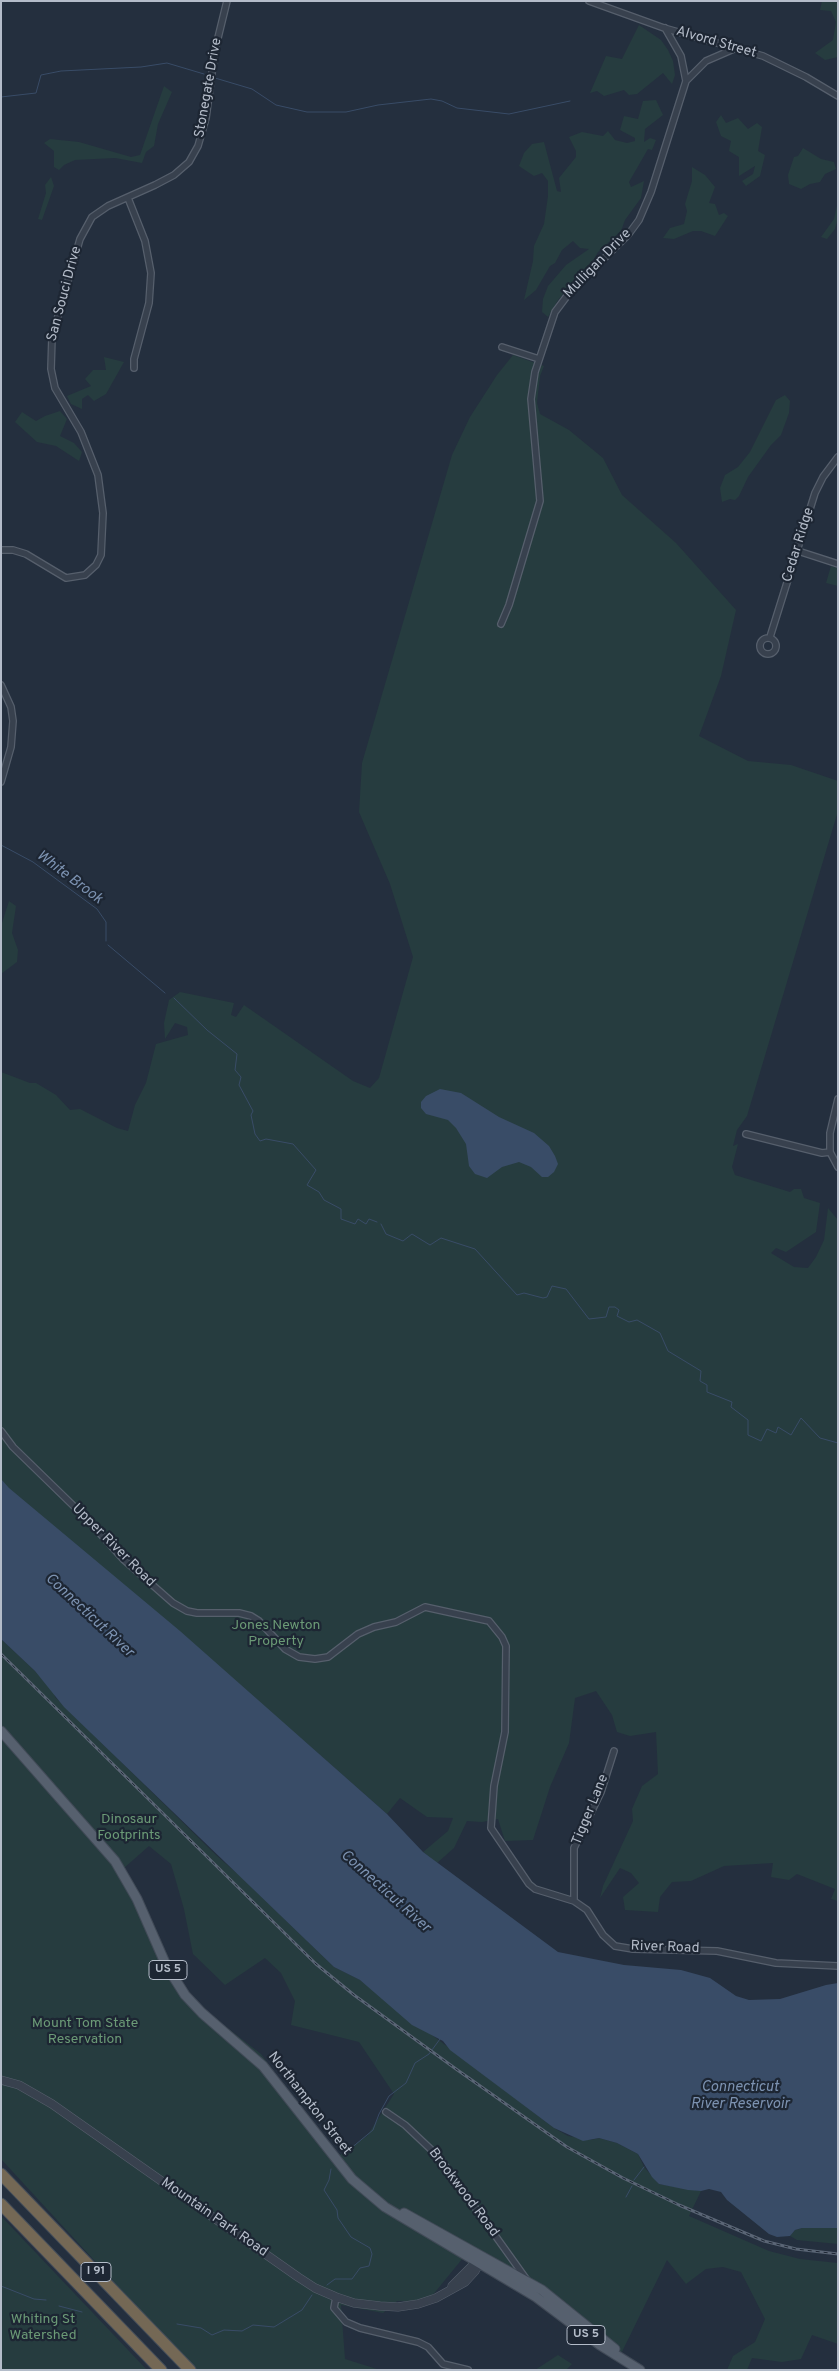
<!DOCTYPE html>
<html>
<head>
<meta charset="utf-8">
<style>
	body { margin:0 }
	#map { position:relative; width:839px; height:2371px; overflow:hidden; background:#242f3e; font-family:Overpass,sans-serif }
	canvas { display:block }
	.frame { position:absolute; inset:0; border:2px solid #b4bcc9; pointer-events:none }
</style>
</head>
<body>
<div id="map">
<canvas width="839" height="2371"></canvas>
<div class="frame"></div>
</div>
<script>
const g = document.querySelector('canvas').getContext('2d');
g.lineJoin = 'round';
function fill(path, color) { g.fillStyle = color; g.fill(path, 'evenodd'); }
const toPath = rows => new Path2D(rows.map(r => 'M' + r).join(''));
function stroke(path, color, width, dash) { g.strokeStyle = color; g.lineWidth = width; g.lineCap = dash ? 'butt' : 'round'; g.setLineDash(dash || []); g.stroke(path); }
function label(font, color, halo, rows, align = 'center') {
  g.font = font + ' Overpass,sans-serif'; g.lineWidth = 4.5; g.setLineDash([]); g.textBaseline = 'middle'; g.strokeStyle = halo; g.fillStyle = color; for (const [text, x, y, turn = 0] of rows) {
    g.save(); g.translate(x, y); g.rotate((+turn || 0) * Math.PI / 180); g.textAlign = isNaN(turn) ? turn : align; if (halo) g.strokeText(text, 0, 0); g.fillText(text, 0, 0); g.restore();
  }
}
fill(toPath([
	[822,1,838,1,838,57,825,60,815,53,833,40,836,22,831,11,820,10],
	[639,25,661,40,668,50,673,61,675,75,672,84,663,73,637,94,629,95,624,90,604,96,597,91,590,93,606,56,622,59],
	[164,86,172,92,158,124,154,146,146,152,142,163,115,158,75,160,64,165,59,170,54,167,54,151,44,143,50,139,79,142,131,157,140,155],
	[656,100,663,115,645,129,644,142,650,138,656,140,652,150,648,149,629,182,631,187,644,181,641,198,625,220,621,231,598,252,594,259,558,300,548,317,542,312,543,299,548,286,566,265,589,249,580,248,573,241,562,250,555,263,550,266,536,290,524,300,533,261,534,246,544,224,548,196,548,181,542,173,534,176,519,166,524,153,532,144,544,142,557,191,561,192,559,178,576,157,576,151,569,137,582,132,603,136,608,131,615,140,627,143,635,141,635,138,620,130,624,116,638,119,643,101],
	[721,115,726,123,738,118,748,129,757,123,762,127,758,151,765,155,760,176,746,186,742,181,753,174,755,166,739,176,739,157,729,151,731,141,721,136,716,122],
	[803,148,821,159,834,162,836,169,825,174,820,182,810,184,801,189,789,184,788,175,794,157,798,156],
	[692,167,705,175,715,187,709,203,715,204,719,215,724,213,728,216,715,236,701,231,693,231,674,239,663,238,670,228,684,224,687,211,685,204,692,181],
	[51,177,54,186,42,220,38,219,46,193,45,185],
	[838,201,838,218,835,229,827,239,821,237,834,219],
	[513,355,544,366,540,376,537,403,540,414,569,430,603,458,622,495,676,543,736,610,721,676,699,736,748,761,791,765,838,781,838,811,747,1116,737,1130,733,1146,738,1144,732,1167,735,1175,790,1192,794,1189,801,1189,804,1198,820,1203,816,1232,786,1252,776,1248,771,1253,794,1267,808,1268,816,1257,824,1240,828,1208,838,1220,838,1901,831,1899,835,1889,797,1874,789,1880,771,1877,773,1863,724,1866,691,1881,672,1882,660,1897,658,1912,625,1910,623,1897,639,1883,631,1873,620,1868,600,1898,603,1886,633,1821,632,1809,642,1786,658,1774,656,1732,630,1736,617,1732,612,1715,596,1691,575,1698,569,1743,550,1787,533,1840,505,1841,498,1819,482,1822,467,1821,454,1848,437,1863,423,1852,448,1831,453,1818,427,1817,400,1798,387,1814,304,1741,1,1496,1,1072,30,1083,36,1083,56,1095,70,1110,80,1109,117,1128,128,1131,135,1105,146,1083,156,1044,188,1035,187,1027,175,1023,165,1039,164,1023,169,1000,180,992,234,1003,231,1015,236,1017,244,1005,353,1081,370,1088,379,1078,413,957,390,884,359,812,362,763,452,455,470,417,497,375],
	[104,357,124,362,106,394,94,401,88,395,82,399,82,409,71,404,67,396,91,386,85,379,93,370,106,370],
	[785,395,790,401,789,413,781,435,771,445,748,477,739,496,735,500,730,499,722,502,720,488,725,475,738,467,750,452,776,400],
	[60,411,67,419,60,436,74,443,82,452,79,461,56,446,37,442,15,422,22,412,36,421,45,416],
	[831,566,838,568,838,586,826,583],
	[9,901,16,906,12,933,18,950,17,962,1,974,1,926],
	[1,1639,35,1671,54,1691,55,1697,217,1856,240,1876,334,1967,360,1980,554,2128,568,2136,591,2140,599,2138,617,2143,638,2154,644,2167,659,2184,701,2191,689,2216,769,2251,800,2259,838,2263,838,2344,812,2335,801,2359,782,2362,752,2358,747,2370,727,2370,733,2356,755,2342,765,2319,741,2272,723,2267,706,2269,686,2284,667,2260,617,2362,535,2281,472,2247,427,2302,397,2301,383,2313,341,2305,345,2359,380,2370,195,2370,1,2159],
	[149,1846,171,1864,184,1909,193,1954,225,1985,265,1958,281,1973,295,2001,291,2025,359,2042,394,2094,367,2136,337,2157,261,2054,189,1998,152,1938,124,1868],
	[1,2216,147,2370,1,2370],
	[831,2227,838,2228,838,2244,797,2240,790,2236,795,2230,802,2228],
	[558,2355,572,2364,566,2370,535,2370]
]), '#263c3f');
fill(toPath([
	[440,1089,461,1093,499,1117,534,1133,549,1146,555,1156,558,1164,554,1172,548,1177,542,1177,531,1167,519,1162,502,1167,487,1178,475,1174,469,1166,466,1144,456,1128,448,1120,426,1114,421,1108,421,1102,426,1096],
	[1,1479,9,1488,180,1631,387,1814,423,1852,558,1952,624,1965,681,1970,710,1978,736,1996,749,2000,780,1999,826,1985,838,1983,838,2228,802,2228,795,2230,790,2236,777,2237,769,2234,727,2200,721,2192,709,2189,701,2191,688,2190,659,2184,652,2177,638,2154,617,2143,599,2138,583,2141,554,2128,450,2050,443,2041,412,2025,360,1980,334,1967,64,1707,35,1671,1,1639]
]), '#394c67');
stroke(toPath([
	[215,78,252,89,276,105,307,112,346,112,378,105,431,99,442,101,457,108,509,114,570,101],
	[1,97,36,93,41,75,61,71,141,67,167,63,204,74],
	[1,845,33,862,97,909,106,922,106,941],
	[108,945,165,993],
	[174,998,207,1030,237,1054,235,1070,241,1077,239,1085,253,1111,251,1115,255,1134,260,1141,266,1139,293,1144,316,1170,307,1185,319,1192,324,1200,341,1209,341,1219,355,1224,358,1219,366,1224,369,1219,377,1222],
	[381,1224,386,1234,403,1241,412,1234,430,1245,441,1238,475,1249,517,1295,524,1293,543,1298,547,1297,552,1286,566,1289,589,1319,606,1317,609,1307,615,1307,619,1310,617,1316,629,1322,637,1320,660,1333,668,1351,701,1371,700,1381,707,1385,707,1392,732,1402,731,1407,748,1420,748,1435,761,1441,767,1429,776,1433,778,1427,791,1435,801,1418,820,1438,838,1443],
	[344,2154,373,2130,379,2114,389,2096,406,2083,415,2063,429,2054,440,2039],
	[634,2180,644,2167],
	[626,2197,632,2186],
	[327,2285,335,2279,352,2279,360,2268,369,2266,372,2254,370,2248,351,2237,338,2218,337,2210,324,2190,329,2180,331,2169],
	[1,2286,34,2299,46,2300],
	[59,2306,82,2312],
	[177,2324,201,2328,212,2335,224,2330,242,2331,253,2325,274,2327,302,2310,312,2295]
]), '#394c67', 1);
const minor = toPath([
	[589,1,664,28,763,56,806,77,838,96],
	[665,28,681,56,686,81],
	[128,198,145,241,151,273,149,303,134,359,134,368],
	[502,347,539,359],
	[1,550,13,550,26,554,66,578,85,575,96,565,101,555,103,513,98,475,81,432,55,388,51,369,52,337,80,239,92,217,108,206,155,185,174,175,189,162,198,146,206,118,215,50,227,1],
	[798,551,838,564],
	[501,624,509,605,540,501,531,399,535,372,555,312,570,292,628,235,639,220,651,192,686,81,706,61,736,48],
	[770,637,815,493,823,477,838,457],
	'760 646a8 8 0 1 1 16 0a8 8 0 1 1-16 0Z',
	[1,685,11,707,13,721,11,747,1,782],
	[746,1134,822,1153,830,1152,838,1167],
	[830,1152,830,1133,838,1099],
	[1,1431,13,1447,87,1519,124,1560,173,1603,187,1611,197,1613,239,1613,251,1616,259,1621,285,1649,299,1657,315,1659,328,1657,358,1634,374,1627,396,1622,425,1607,489,1621,502,1637,506,1646,505,1732,494,1786,491,1828,529,1884,535,1889,574,1901,587,1910,603,1935,615,1946,633,1949,717,1951,776,1963,838,1966],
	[574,1901,574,1848,601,1792,614,1751],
	[386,2112,405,2125,439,2157,527,2280],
	[336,2297,334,2308,346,2322,360,2328,418,2342,428,2347,443,2364,468,2370]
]);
const tertiary = toPath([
	[1,2080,19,2085,52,2104,298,2277,315,2288,336,2297,354,2303,380,2306,398,2307,418,2304,436,2298,465,2282,475,2271,482,2259],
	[452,2286,479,2259]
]);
const primary = toPath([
	[1,1731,115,1861,137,1899,166,1965,185,1995,202,2013,263,2066,352,2179,385,2207,536,2297,600,2345,640,2370],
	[404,2213,542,2290,615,2349]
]);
const motorway = toPath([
	[1,2174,190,2370],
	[1,2204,161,2370]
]);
stroke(minor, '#565f6c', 8);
stroke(tertiary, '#565f6c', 9);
stroke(primary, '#414a57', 11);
stroke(motorway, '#434c59', 13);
stroke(minor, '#38414e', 5.5);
stroke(tertiary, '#38414e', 8);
stroke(primary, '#56606e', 9);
stroke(motorway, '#746855', 11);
const rail = toPath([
	[1,1654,316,1964,354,1995,456,2069,567,2147,623,2178,679,2205,764,2241,796,2249,838,2254]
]);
stroke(rail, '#5a6575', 3);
stroke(rail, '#1d2633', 1, [4]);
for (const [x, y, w] of [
	[168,1970,38],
	[96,2272,30],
	[586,2335,38]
]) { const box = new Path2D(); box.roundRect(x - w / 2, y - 9.5, w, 19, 4); g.fillStyle = '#1d2633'; g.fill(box); stroke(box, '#b4bcc9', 1); }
label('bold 12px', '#b4bcc9', null, [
	["US 5",168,1970],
	["I 91",96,2272],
	["US 5",586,2335]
]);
label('14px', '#b4bcc9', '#1d2633', [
	["Alvord Street",716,43,16],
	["Stonegate Drive",209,88,-80],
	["Mulligan Drive",598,264,-46],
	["San Souci Drive",65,294,-75],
	["Cedar Ridge",799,545,-73],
	["Upper River Road",113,1546,45],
	["Tigger Lane",591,1810,-68],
	["River Road",665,1948,2],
	["Northampton Street",309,2104,52],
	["Brookwood Road",463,2193,53],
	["Mountain Park Road",214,2218,35]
]);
label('14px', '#6b9a76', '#1d2633', [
	["Jones Newton",276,1626],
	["Property",276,1642],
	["Dinosaur",129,1820],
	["Footprints",129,1836],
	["Mount Tom State",85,2024],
	["Reservation",85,2040],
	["Whiting St",43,2320],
	["Watershed",43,2336]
]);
label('italic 15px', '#7c92b1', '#1d2633', [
	["White Brook",69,878,37],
	["Connecticut River",89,1616,43],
	["Connecticut River",385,1892,42],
	["Connecticut",740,2088],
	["River Reservoir",740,2105]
]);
</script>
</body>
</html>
